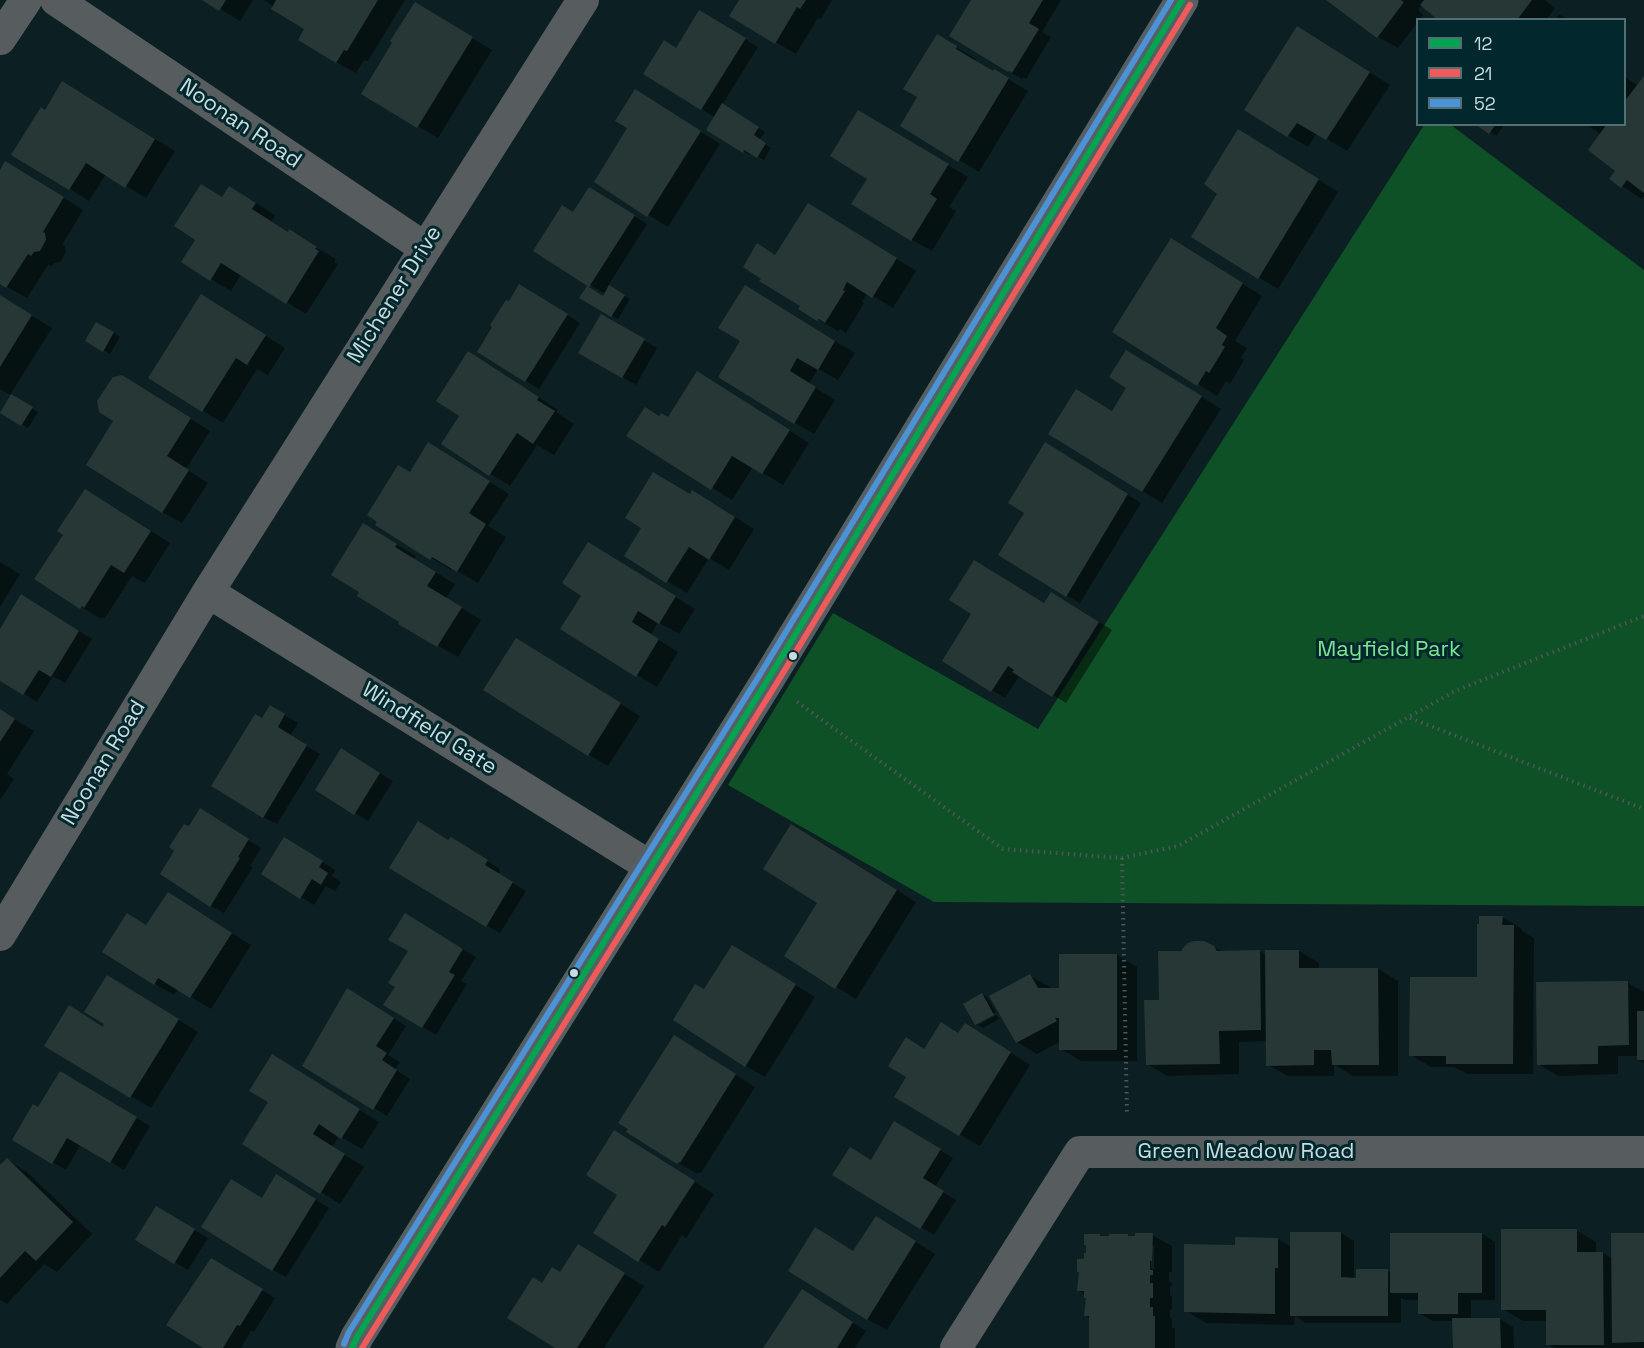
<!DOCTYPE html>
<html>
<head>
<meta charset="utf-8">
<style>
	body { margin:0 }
	#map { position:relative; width:1644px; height:1348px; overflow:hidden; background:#0c2023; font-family:"Space Grotesk",sans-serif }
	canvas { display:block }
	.legend { position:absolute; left:1416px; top:18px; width:210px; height:108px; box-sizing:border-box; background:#02282d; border:2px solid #527074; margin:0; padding:8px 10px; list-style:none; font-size:18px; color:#c9dcdf }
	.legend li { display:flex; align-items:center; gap:12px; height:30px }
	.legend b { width:30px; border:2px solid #527074 }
</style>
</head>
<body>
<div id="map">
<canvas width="1644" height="1348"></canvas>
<ul class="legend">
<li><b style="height:8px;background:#00a54f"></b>12</li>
<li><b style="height:8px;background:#ef5a5a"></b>21</li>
<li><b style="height:8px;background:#4c92d6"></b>52</li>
</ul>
</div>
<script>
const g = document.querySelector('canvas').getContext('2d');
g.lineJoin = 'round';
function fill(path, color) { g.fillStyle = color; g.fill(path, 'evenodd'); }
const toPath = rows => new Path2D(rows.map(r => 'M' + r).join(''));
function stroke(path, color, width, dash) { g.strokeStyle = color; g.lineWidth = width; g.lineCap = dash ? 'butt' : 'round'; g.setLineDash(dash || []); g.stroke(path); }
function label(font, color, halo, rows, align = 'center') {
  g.font = font + ' "Space Grotesk",sans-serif'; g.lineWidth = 6; g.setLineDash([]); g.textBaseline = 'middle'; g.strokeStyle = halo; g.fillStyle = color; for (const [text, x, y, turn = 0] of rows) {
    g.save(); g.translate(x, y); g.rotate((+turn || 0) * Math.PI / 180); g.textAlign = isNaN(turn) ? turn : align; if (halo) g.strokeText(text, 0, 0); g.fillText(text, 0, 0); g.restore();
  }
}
fill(toPath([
	[1424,125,1451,125,1644,270,1644,906,934,902,728,785,833,613,1038,729]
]), '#0f5126');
fill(toPath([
	[205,0,253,0,240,21],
	[264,0,405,0,368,61,364,60,356,73,336,62,306,29],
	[740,0,832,0,821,19,818,18,796,54,731,16],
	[973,0,1061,0,1042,32,1051,37,1026,79,1023,77,1022,79,1008,71],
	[1328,0,1545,0,1555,8,1546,20,1440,20,1422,5,1418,10,1423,15,1419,20,1418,20,1418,22,1398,48,1378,37],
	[700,12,758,47,722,105,765,132,759,140,771,148,764,160,751,153,750,155,708,129,715,117,701,109],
	[1559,14,1569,20,1555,20],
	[435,16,492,50,438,138,363,94],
	[937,36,976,59,975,62,994,73,995,71,1028,91,979,172,959,160,919,96],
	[1318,39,1390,85,1347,151,1317,133,1308,147,1246,110],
	[1624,76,1638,86,1644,78,1644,196,1642,199,1611,179,1617,170,1602,135,1586,124,1624,124],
	[83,94,175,151,146,198,106,174,89,201,70,189,46,112],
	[655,103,720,144,668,227,596,182],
	[858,112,968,177,949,207,956,211,932,251,912,240,869,178],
	[1478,124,1505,124,1496,136],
	[1259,142,1338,192,1278,289,1258,277],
	[0,173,26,174,83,210,62,245,65,246,66,252,60,262,54,263,52,266,48,265,27,298,0,283],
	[603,196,647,224,608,286,630,299,618,319,581,298,603,298,605,294,535,251,574,214],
	[223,199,250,199,275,215,271,222,336,259,334,262,338,264,306,314,241,274,231,291,211,279],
	[828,216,916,271,893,308,868,293,862,302,864,303,846,333,840,329,838,331,800,309,802,306,776,256],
	[1191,251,1262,296,1235,341,1247,348,1241,358,1244,360,1230,384,1226,381,1217,396,1198,384],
	[533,293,580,323,539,389,479,351,509,303],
	[0,296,52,328,10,395,38,412,28,428,1,412,12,396,0,389],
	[765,299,855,353,838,380,818,369,809,384,835,400,814,434,795,423],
	[221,308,285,348,268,375,257,369,223,423,150,378],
	[602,316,657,348,636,385,580,352],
	[97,324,120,337,110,354,87,341],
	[1146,363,1221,409,1162,503,1142,491,1113,412],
	[488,364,558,410,556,412,574,424,554,455,537,445,510,486,443,444,461,416],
	[717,385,809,443,783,485,753,467,732,500,628,436,660,418,669,419],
	[142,388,210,431,186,469,208,483,182,523,162,512],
	[1058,452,1141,503,1080,603,1066,595,1026,512],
	[449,456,509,494,488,526,506,537,478,583,452,568,451,570,377,525,411,474],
	[691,496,713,503,754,529,729,570,709,558,687,593,667,581,643,528],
	[105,502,170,543,145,583,132,576,105,618,102,617,101,619,36,579],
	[364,525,416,556,414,559,455,584,446,598,481,620,458,657,400,624,401,621],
	[608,555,695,609,679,634,658,622,651,635,678,652,657,687,637,675],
	[0,562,20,574,0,607],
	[1065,601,1112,630,1066,703,1020,675,1005,698,944,661,1044,605],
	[35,604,92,639,65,683,53,676,37,702,0,679,0,631],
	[536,651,640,716,608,766,589,755],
	[270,707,298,723,290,736,320,754,277,824,263,817,262,720],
	[0,710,34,731,7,774,14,779,0,800],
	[355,758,393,781,368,821,317,790],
	[214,818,261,848,250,866,253,867,224,913,211,906,189,828],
	[812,837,916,902,856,999,786,956,819,903],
	[449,842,464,847,500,869,498,874,526,891,500,933,486,925],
	[298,846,335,870,332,876,341,882,335,891,326,886,314,905,301,897],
	[188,906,251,945,211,1009,178,989,174,995,155,984,148,926],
	[1502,917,1522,929,1522,931,1534,938,1533,1074,1468,1074,1454,1067,1431,1067,1411,1055,1478,979],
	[418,922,476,957,461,981,467,984,436,1035,386,1004,397,986],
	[1214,947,1223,952,1259,951,1267,956,1299,951,1319,963,1319,969,1378,969,1398,981,1398,1076,1353,1076,1334,1064,1334,1076,1288,1076,1268,1065,1268,1041,1239,1042,1239,1074,1167,1076,1147,1064,1160,1002,1184,953],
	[1117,955,1137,967,1137,1061,1081,1061,1061,1049,1061,1041,1037,1054,1017,1042,1030,976,1050,987,1051,990,1061,990],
	[752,958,815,997,765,1077,746,1066,705,991],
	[1628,983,1644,992,1644,1063,1638,1060,1638,1056,1618,1056,1618,1074,1558,1076,1538,1064],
	[128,988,198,1032,151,1108,46,1045,104,1028],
	[982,994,988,998,996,1012,978,1022,978,1025,976,1024],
	[361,998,406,1026,388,1055,400,1062,395,1069,410,1079,387,1116,374,1108],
	[997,1015,999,1019,983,1028,978,1025],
	[959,1034,985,1036,1030,1065,980,1146,959,1134,925,1050],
	[694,1048,755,1087,701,1173,699,1172,698,1174,678,1163],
	[292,1068,379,1122,362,1149,339,1136,332,1147,364,1167,340,1204,321,1192],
	[60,1073,150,1126,124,1170,81,1144,66,1170,14,1140,39,1109],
	[895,1123,953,1158,935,1187,956,1200,934,1235,921,1227,871,1161],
	[635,1144,714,1194,686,1238,682,1235,659,1272,595,1233,619,1194],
	[7,1160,27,1172,92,1234,57,1272,44,1264,7,1304,0,1300,0,1167],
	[277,1176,329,1208,286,1277,273,1270,262,1200],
	[157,1208,208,1238,188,1270,137,1240],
	[896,1229,935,1254,887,1330,867,1319,854,1253],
	[1576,1230,1596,1242,1596,1253,1603,1253,1612,1259,1644,1234,1644,1348,1554,1348,1547,1344,1547,1321,1523,1321,1503,1309],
	[1292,1233,1341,1233,1354,1241,1354,1279,1387,1271,1392,1273,1482,1234,1495,1242,1495,1300,1471,1300,1471,1320,1500,1319,1513,1327,1514,1348,1454,1348,1454,1321,1433,1321,1420,1314,1420,1300,1405,1300,1401,1298,1401,1323,1305,1323,1295,1316,1294,1325,1206,1323,1186,1311,1237,1246,1237,1239,1278,1239,1292,1247],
	[1100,1235,1103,1237,1128,1235,1131,1237,1152,1235,1172,1246,1172,1272,1169,1272,1169,1282,1172,1283,1172,1286,1170,1286,1170,1295,1172,1296,1172,1309,1170,1309,1170,1318,1172,1320,1172,1327,1175,1329,1175,1348,1090,1348,1091,1319,1086,1316,1087,1298,1085,1295,1079,1291,1080,1272,1085,1260],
	[1151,1246,1154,1246,1154,1269,1151,1269],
	[598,1258,644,1286,604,1348,558,1348,543,1285,561,1274],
	[212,1260,275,1298,254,1332,251,1331,241,1348,206,1348],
	[815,1299,866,1331,855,1348,765,1348]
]), '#0007');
fill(toPath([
	[202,0,226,0,219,11],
	[276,0,378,0,347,51,344,50,336,63,298,40,304,29,271,9],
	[739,0,806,0,800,9,797,7,775,44,729,16],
	[971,0,1043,0,1029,23,1039,29,1012,73,1009,71,1008,72,949,36],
	[1326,0,1401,0,1404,2,1377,38],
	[1424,0,1532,0,1517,20,1438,20,1420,5],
	[415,2,473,37,417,128,361,94,392,43,390,41],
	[699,10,746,38,701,110,643,74,664,40,676,48],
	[1297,26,1370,72,1326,140,1297,123,1287,137,1244,110],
	[937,34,957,46,956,49,993,71,994,69,1009,78,958,162,900,126,917,97,903,89],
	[1644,76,1644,193,1627,180,1621,188,1609,179,1615,171,1588,150,1607,124,1624,124,1624,102],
	[62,81,155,139,125,188,86,163,69,190,11,155,41,107,45,110],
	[635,89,701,131,647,217,594,182,627,128,615,121],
	[722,103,759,127,754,135,766,143,757,158,744,150,743,153,706,130],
	[858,110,949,164,930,194,937,199,911,241,851,204,867,179,830,156],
	[1475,124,1496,124,1489,134],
	[1238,129,1319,179,1258,279,1191,237,1217,194,1204,184],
	[5,161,64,197,43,232,45,233,46,240,40,251,34,252,31,256,28,254,6,288,0,284,0,170],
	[201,184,222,197,229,186,256,203,252,209,288,232,289,229,317,247,315,249,319,251,286,304,221,263,210,281,181,262,195,240,174,226],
	[589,187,635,215,589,287,533,251,562,205,573,212],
	[808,203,897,258,872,298,847,282,843,290,845,291,825,323,819,319,817,321,798,309,800,306,759,281,761,279,743,267,757,243,775,255],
	[1171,238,1243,283,1216,328,1227,336,1222,345,1225,347,1209,373,1206,371,1197,386,1112,332],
	[519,284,568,314,525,382,477,352,492,327,490,325,506,300,509,301],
	[609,285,625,295,611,317,579,298,587,286,603,296],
	[745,285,835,341,818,370,797,358,790,371,816,387,794,424,718,377,740,341,718,328],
	[201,294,266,335,247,365,236,358,202,412,148,378],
	[0,295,32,315,0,367],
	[601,314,645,339,622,378,578,353],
	[96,322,114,332,103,352,85,341],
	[1126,350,1202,396,1142,492,1048,434,1076,389,1112,411,1126,388,1109,377],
	[468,351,539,397,537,400,555,411,533,444,517,433,489,476,441,444,459,416,436,401],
	[697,371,790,430,762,474,732,456,711,490,626,436,645,407,659,416,661,413,668,417],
	[122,375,191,418,167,456,189,470,162,513,86,465,113,421,99,412,97,401,113,377],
	[11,394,33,407,21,426,0,413],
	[428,442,490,481,469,513,486,524,457,572,432,557,430,560,375,525,377,522,367,515,398,465,410,472],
	[1045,442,1128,494,1066,597,998,555,1024,513,1008,503],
	[653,472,690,494,692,490,735,517,709,560,689,547,666,583,624,556,641,528,625,518],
	[85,489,151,531,124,573,111,565,84,608,82,606,80,609,34,579,63,535,57,531],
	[363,523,397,544,395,547,436,572,427,586,462,607,437,647,398,624,399,622,357,596,359,592,331,575],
	[588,542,676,596,659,624,638,611,632,622,659,639,636,677,560,629,581,596,562,583],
	[974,560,1044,603,1051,592,1099,622,1052,697,1012,672,1014,670,1008,666,991,692,942,661,971,614,949,600],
	[21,594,79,631,51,677,39,670,23,695,0,681,0,629],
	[516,638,621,703,588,756,483,690],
	[270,705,285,714,278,727,307,745,263,818,211,786,255,714,262,718],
	[0,709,15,719,0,742],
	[341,748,380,773,354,815,315,790],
	[200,808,249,839,238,857,240,858,210,907,160,874,174,851,169,847,184,824,189,826],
	[418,821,448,840,451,837,488,860,485,865,513,882,486,927,389,868],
	[791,824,897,890,835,989,784,956,817,903,763,869],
	[284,837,323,861,319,867,328,873,321,885,312,879,300,899,261,874],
	[168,892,232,933,190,998,158,978,154,985,102,952,127,913,146,925],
	[405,913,463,949,449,972,455,975,422,1028,383,1005,395,987,388,983,408,951,388,940],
	[1479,916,1503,916,1502,925,1514,925,1513,1064,1446,1064,1446,1056,1409,1056,1410,977,1477,977,1477,924,1479,924],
	[1194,941,1204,941,1214,946,1217,951,1260,950,1261,1030,1219,1031,1220,1064,1146,1065,1144,1000,1159,1000,1158,951,1182,951,1182,949,1188,943],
	[732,945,796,984,745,1067,673,1020,695,984,704,989],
	[1265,950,1299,950,1299,968,1378,968,1379,1065,1332,1065,1331,1050,1314,1050,1314,1065,1266,1066],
	[1059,954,1117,954,1117,1050,1059,1050,1059,1018,1055,1018,1057,1021,1016,1043,989,996,1030,974,1038,988,1059,988],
	[107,975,179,1019,130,1098,44,1046,69,1005,103,1027,104,1024,84,1012],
	[1628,981,1629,1045,1598,1046,1598,1064,1537,1065,1536,982],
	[347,988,394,1018,376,1046,387,1053,382,1060,397,1070,373,1110,302,1066],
	[982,993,994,1015,975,1025,963,1004],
	[1637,1011,1644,1011,1644,1060,1637,1060],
	[941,1022,958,1033,965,1023,1011,1052,959,1136,894,1097,906,1077,888,1066,906,1037,924,1049],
	[674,1035,736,1074,680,1163,679,1162,677,1164,626,1132,628,1129,618,1123],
	[272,1054,360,1109,341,1139,319,1124,313,1134,345,1154,320,1194,242,1144,268,1102,249,1091],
	[60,1071,137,1117,110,1163,67,1138,52,1164,12,1140,33,1104,38,1107],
	[894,1121,941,1149,923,1178,944,1191,920,1229,832,1175,850,1147,871,1160],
	[614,1130,695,1181,665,1227,662,1225,638,1262,593,1233,617,1195,586,1175],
	[7,1158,73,1222,36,1261,25,1251,0,1278,0,1165],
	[276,1174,316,1199,272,1271,201,1227,231,1179,262,1198],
	[156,1206,195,1229,174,1264,135,1240],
	[876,1216,916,1241,867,1320,788,1271,815,1227,853,1251],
	[1501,1229,1577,1229,1577,1252,1603,1252,1604,1345,1546,1345,1546,1310,1501,1310],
	[1290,1232,1341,1232,1341,1277,1356,1278,1356,1269,1388,1269,1388,1316,1290,1316],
	[1135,1233,1153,1233,1152,1261,1150,1261,1150,1270,1153,1270,1153,1275,1150,1275,1150,1283,1153,1283,1153,1298,1150,1298,1150,1307,1153,1307,1153,1316,1155,1316,1155,1348,1089,1348,1089,1316,1084,1316,1086,1298,1084,1298,1084,1291,1077,1291,1079,1272,1077,1272,1077,1259,1084,1259,1084,1253,1086,1253,1086,1245,1084,1245,1084,1234,1100,1234,1100,1236,1109,1236,1109,1234,1128,1234,1128,1236,1135,1236],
	[1390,1233,1482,1233,1482,1293,1458,1293,1458,1314,1418,1314,1418,1293,1390,1293],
	[1611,1233,1644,1233,1644,1342,1612,1343],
	[1235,1237,1278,1238,1278,1268,1275,1268,1275,1314,1184,1312,1184,1244,1235,1245],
	[578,1244,625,1273,577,1348,555,1348,507,1318,533,1277,542,1283,552,1267,560,1272],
	[211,1258,263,1289,240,1326,237,1325,223,1348,203,1348,166,1325],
	[802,1289,853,1322,837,1348,763,1348],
	[1452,1318,1500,1318,1501,1348,1453,1348]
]), '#273736');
stroke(toPath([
	[797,702,1003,849,1122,858,1178,846,1455,691,1644,616],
	[1410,718,1644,809],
	[1122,858,1127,1116]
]), '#4d575a', 4, [1.5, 4.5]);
stroke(toPath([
	[56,0,425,248],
	[0,39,26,0],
	[208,592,651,867],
	[0,935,208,592,583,0],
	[956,1348,1080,1152,1644,1152]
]), '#575d5f', 32);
stroke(toPath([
	[352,1348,357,1337,767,681,1182,0]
]), '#565f63', 33);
stroke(toPath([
	[352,1348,357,1337,767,681,1182,0]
]), '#00a54f', 6);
stroke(toPath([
	[362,1348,775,686,1190,5]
]), '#ef5a5a', 6);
stroke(toPath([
	[344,1344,349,1332,759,676,1171,0]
]), '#4c92d6', 6);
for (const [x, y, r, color] of [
	[793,656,5,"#c9dcdf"],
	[574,973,5,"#c9dcdf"]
]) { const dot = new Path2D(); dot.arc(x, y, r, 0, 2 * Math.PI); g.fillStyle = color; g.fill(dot); stroke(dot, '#02282d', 2); }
label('22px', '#c9dcdf', '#02282d', [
	["Noonan Road",240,124,34],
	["Michener Drive",395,295,-58],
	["Windfield Gate",429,729,32],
	["Noonan Road",104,763,-59],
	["Green Meadow Road",1246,1152]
]);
label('22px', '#7ce390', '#02282d', [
	["Mayfield Park",1389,650]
]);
</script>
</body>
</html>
